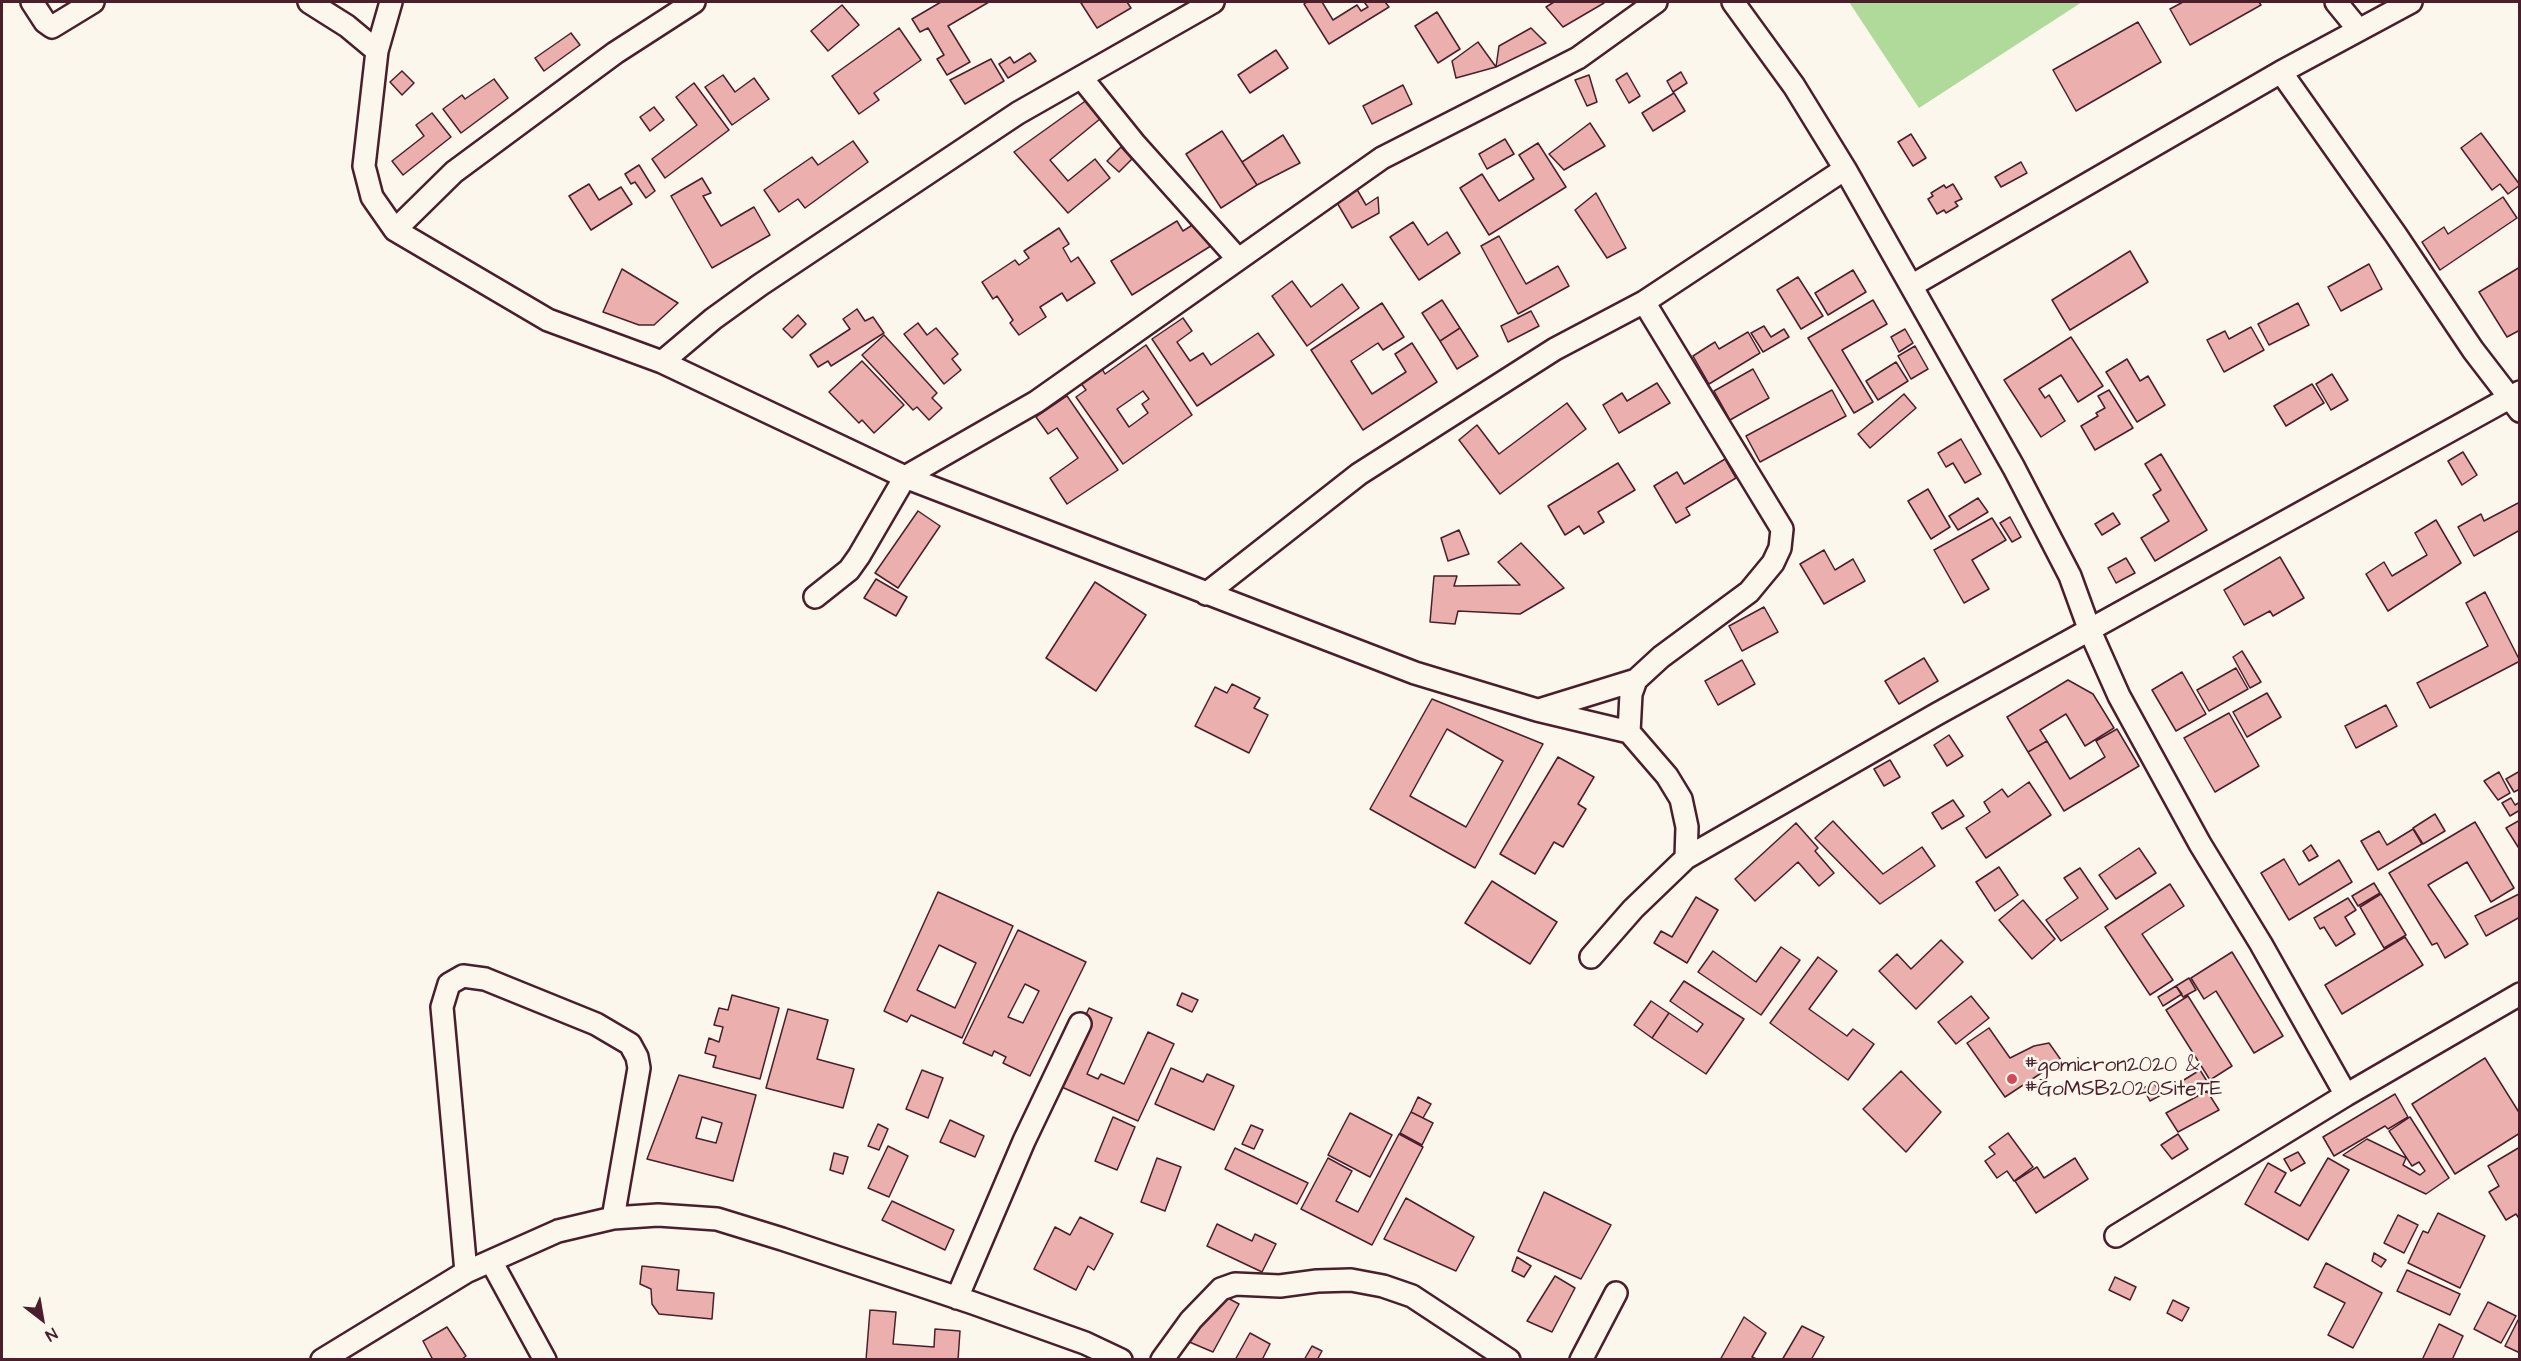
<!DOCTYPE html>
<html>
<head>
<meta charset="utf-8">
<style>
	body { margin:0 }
	#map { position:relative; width:2521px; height:1361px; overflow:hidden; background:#fbf7ec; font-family:"Architects Daughter",sans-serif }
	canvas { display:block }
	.frame { position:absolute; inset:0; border:3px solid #4a1f2b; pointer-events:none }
	.north { position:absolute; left:12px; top:1289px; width:60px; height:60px; -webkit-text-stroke:4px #fbf7ec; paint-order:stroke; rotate:149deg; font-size:16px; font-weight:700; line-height:24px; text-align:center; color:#4a1f2b }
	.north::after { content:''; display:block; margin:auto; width:21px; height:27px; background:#4a1f2b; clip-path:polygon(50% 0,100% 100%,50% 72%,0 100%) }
</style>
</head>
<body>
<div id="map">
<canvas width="2521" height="1361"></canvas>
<div class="frame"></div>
<div class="north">N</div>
</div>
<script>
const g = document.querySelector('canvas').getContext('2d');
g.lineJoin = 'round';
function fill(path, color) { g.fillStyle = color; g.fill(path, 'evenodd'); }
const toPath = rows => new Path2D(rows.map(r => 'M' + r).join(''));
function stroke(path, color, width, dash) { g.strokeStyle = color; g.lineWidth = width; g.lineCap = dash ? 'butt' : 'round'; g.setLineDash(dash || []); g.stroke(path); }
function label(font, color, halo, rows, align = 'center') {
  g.font = font + ' "Architects Daughter",sans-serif'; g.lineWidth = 5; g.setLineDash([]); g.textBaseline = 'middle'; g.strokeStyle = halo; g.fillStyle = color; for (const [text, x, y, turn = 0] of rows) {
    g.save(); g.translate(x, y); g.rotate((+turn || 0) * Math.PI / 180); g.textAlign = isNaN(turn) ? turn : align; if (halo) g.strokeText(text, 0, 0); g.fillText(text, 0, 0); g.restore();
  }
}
fill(toPath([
	[1849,2,2082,2,1919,108]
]), '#afda99');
const building = toPath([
	[941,2,989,2,948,26,970,62,947,75,937,59,944,55,928,28,920,32,912,19,941,2],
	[1084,2,1127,2,1131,8,1097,28,1081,3,1084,2],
	[1307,2,1322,2,1333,20,1357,5,1361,11,1368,7,1364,2,1385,2,1389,7,1329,44,1304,4,1307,2],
	[1554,2,1603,2,1604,3,1563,27,1546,7,1554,2],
	[2183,2,2259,2,2261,5,2190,45,2170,9,2183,2],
	[842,5,859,25,828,51,811,31,842,5],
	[1437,12,1460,49,1438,63,1415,26,1437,12],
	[2138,22,2161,62,2076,111,2053,70,2138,22],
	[899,28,921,60,874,93,879,100,859,114,832,76,899,28],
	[1531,28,1546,43,1496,67,1499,46,1531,28],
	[571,33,580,45,544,71,535,58,571,33],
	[1478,42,1496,67,1456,78,1452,61,1478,42],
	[1276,50,1288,68,1250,93,1238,75,1276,50],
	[1030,53,1036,61,1008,78,999,64,1010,57,1014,63,1030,53],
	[991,59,1004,81,965,104,950,80,991,59],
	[402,71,414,83,402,95,390,82,402,71],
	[1681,72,1687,83,1673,92,1667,81,1681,72],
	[1627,73,1640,96,1629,103,1616,80,1627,73],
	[723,75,735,92,754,78,769,99,732,125,705,87,723,75],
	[1589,75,1597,102,1587,106,1575,80,1589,75],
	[494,79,508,98,461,133,443,109,462,95,465,99,494,79],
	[694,83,729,130,665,178,652,159,697,125,676,97,694,83],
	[1403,85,1412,104,1372,124,1363,106,1403,85],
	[1674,93,1685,111,1653,131,1642,113,1674,93],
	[1091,97,1106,114,1050,160,1068,181,1095,159,1110,178,1068,213,1014,152,1091,97],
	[654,107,664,120,650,131,640,117,654,107],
	[432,113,451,137,403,175,392,161,424,136,416,125,432,113],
	[1590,123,1605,146,1564,170,1549,154,1590,123],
	[1222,131,1257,185,1221,208,1186,154,1222,131],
	[2481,133,2520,185,2508,194,2500,184,2492,190,2461,148,2481,133],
	[1911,134,1926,158,1913,166,1898,142,1911,134],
	[1283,135,1300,163,1257,185,1242,162,1283,135],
	[1505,139,1514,154,1487,169,1479,154,1505,139],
	[853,141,868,162,805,208,798,199,779,212,764,190,812,157,818,165,853,141],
	[1538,143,1566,187,1489,235,1460,188,1482,174,1499,201,1534,179,1519,155,1538,143],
	[1121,147,1132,159,1119,172,1107,161,1121,147],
	[2021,162,2027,173,2001,187,1995,177,2021,162],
	[639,165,655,191,646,198,635,182,631,184,625,174,639,165],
	[702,178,711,193,703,196,721,226,754,207,770,235,712,268,671,196,702,178],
	[589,184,599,200,621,187,632,204,591,230,569,196,589,184],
	[1953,184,1962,199,1955,202,1958,206,1946,213,1944,210,1937,214,1928,199,1933,196,1931,193,1944,185,1946,188,1953,184],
	[1355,186,1366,205,1378,197,1379,213,1352,228,1336,201,1355,186],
	[1596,193,1626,248,1607,258,1575,210,1596,193],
	[2503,197,2517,218,2440,270,2422,242,2444,227,2448,234,2503,197],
	[1200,220,1214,244,1132,295,1111,261,1177,221,1183,231,1200,220],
	[1413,222,1428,245,1447,232,1460,253,1419,280,1390,237,1413,222],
	[1059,228,1069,244,1063,248,1071,262,1078,257,1095,283,1067,301,1062,293,1040,307,1046,317,1019,335,1010,323,1013,320,997,296,993,299,982,282,1015,260,1019,265,1029,258,1024,251,1059,228],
	[1499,236,1526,284,1558,266,1569,286,1518,314,1481,246,1499,236],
	[2130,251,2148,282,2070,330,2052,300,2130,251],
	[2369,264,2382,289,2341,311,2328,287,2369,264],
	[2520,267,2520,330,2507,337,2479,292,2520,267],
	[622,269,678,303,654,325,639,325,603,312,622,269],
	[1853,270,1866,292,1828,315,1815,293,1853,270],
	[1798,277,1823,316,1801,329,1777,290,1798,277],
	[1292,281,1311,307,1342,284,1359,308,1307,346,1272,296,1292,281],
	[1442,300,1460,328,1440,341,1422,313,1442,300],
	[1873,300,1887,324,1842,350,1873,402,1854,413,1808,338,1873,300],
	[1382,303,1404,337,1383,350,1378,343,1351,361,1372,394,1406,372,1395,354,1412,343,1437,382,1363,430,1311,350,1382,303],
	[2298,303,2309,325,2269,345,2258,324,2298,303],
	[857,309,865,321,873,317,884,333,831,366,828,361,818,367,810,355,850,329,843,319,857,309],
	[1531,311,1539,326,1508,342,1501,326,1531,311],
	[798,315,806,324,792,338,783,329,798,315],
	[1183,318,1192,331,1177,342,1190,361,1203,353,1211,365,1258,333,1274,355,1197,406,1152,339,1183,318],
	[918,323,927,335,936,328,958,354,952,359,961,370,944,384,904,334,918,323],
	[1764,326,1771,337,1784,329,1789,337,1763,352,1751,333,1764,326],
	[2251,327,2264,350,2224,372,2207,340,2225,331,2229,339,2251,327],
	[1460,328,1478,356,1457,369,1440,341,1460,328],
	[1905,329,1913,343,1899,352,1891,337,1905,329],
	[1748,332,1760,353,1709,384,1693,356,1715,342,1719,349,1748,332],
	[884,335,937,393,932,398,942,408,929,420,917,407,913,410,862,355,884,335],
	[2071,337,2103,386,2078,402,2061,375,2039,389,2045,398,2049,395,2065,421,2041,437,2004,380,2071,337],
	[1146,345,1192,415,1123,464,1076,397,1086,390,1080,382,1101,367,1105,374,1146,345],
	[1143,391,1149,399,1142,404,1148,413,1129,427,1117,409,1143,391],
	[1915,346,1928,369,1911,379,1898,356,1915,346],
	[2127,359,2140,381,2148,376,2165,405,2137,422,2106,372,2127,359],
	[862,361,904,405,874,433,862,420,859,423,829,392,862,361],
	[1896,362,1908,381,1878,400,1866,381,1896,362],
	[1753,369,1769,398,1730,420,1714,391,1753,369],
	[2332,374,2348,400,2331,410,2316,384,2332,374],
	[1657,383,1670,403,1619,433,1603,405,1622,393,1627,401,1657,383],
	[2312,384,2324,403,2286,426,2274,406,2312,384],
	[1832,390,1846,416,1760,462,1746,436,1832,390],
	[2109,390,2133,428,2095,450,2081,426,2098,416,2096,413,2105,408,2098,396,2109,390],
	[1904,394,1916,408,1870,448,1858,434,1904,394],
	[1067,396,1118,470,1067,504,1050,478,1078,458,1057,428,1048,434,1036,417,1067,396],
	[1567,403,1586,429,1500,494,1459,440,1477,425,1499,454,1567,403],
	[1961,439,1981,474,1965,483,1953,463,1946,467,1938,453,1961,439],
	[2463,452,2477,475,2462,485,2448,461,2463,452],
	[2161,454,2207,530,2155,561,2141,538,2169,521,2153,495,2161,490,2145,464,2161,454],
	[1725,459,1736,478,1686,508,1690,515,1676,523,1654,486,1677,472,1684,484,1725,459],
	[1618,463,1635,490,1598,512,1604,522,1584,534,1579,526,1565,535,1548,506,1618,463],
	[1928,489,1950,527,1931,539,1908,501,1928,489],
	[1978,498,1988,512,1958,530,1949,516,1978,498],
	[2520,502,2520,530,2474,556,2458,527,2481,514,2484,521,2520,502],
	[918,511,940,526,898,588,875,573,918,511],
	[2113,513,2120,524,2102,535,2095,524,2113,513],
	[2010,517,2021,537,2012,542,2000,523,2010,517],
	[1992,518,2006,540,1972,560,1989,589,1964,603,1934,550,1992,518],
	[2436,520,2461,563,2388,611,2366,574,2384,562,2392,576,2427,555,2415,533,2436,520],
	[1459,530,1469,554,1448,561,1441,538,1459,530],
	[1521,543,1564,588,1520,614,1458,611,1455,624,1430,622,1434,576,1457,576,1454,586,1520,585,1498,562,1521,543],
	[1824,550,1835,570,1853,559,1865,581,1824,604,1800,564,1824,550],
	[2280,557,2304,598,2273,616,2270,611,2244,625,2224,590,2280,557],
	[2126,558,2135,573,2116,583,2108,568,2126,558],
	[876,579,907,597,896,616,864,598,876,579],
	[1095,582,1146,615,1096,691,1046,658,1095,582],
	[2485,592,2520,661,2430,708,2417,683,2488,646,2466,603,2485,592],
	[1764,607,1778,632,1742,651,1729,626,1764,607],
	[2242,651,2261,682,2250,688,2233,657,2242,651],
	[1924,658,1938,681,1899,704,1885,681,1924,658],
	[1742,660,1755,684,1718,705,1705,681,1742,660],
	[2236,668,2248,689,2209,711,2197,690,2236,668],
	[2182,672,2206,714,2176,731,2152,690,2182,672],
	[2068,680,2093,694,2114,728,2085,746,2066,714,2040,730,2047,741,2028,752,2007,717,2068,680],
	[1232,684,1260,698,1254,708,1268,715,1249,753,1195,726,1215,687,1227,693,1232,684],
	[2267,693,2281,717,2247,737,2233,712,2267,693],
	[1432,699,1543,744,1475,868,1370,809,1432,699],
	[1447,729,1503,761,1466,827,1410,796,1447,729],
	[2386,705,2397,726,2356,748,2345,726,2386,705],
	[2229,713,2259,766,2215,792,2184,738,2229,713],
	[2117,729,2139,766,2064,811,2028,752,2047,741,2070,779,2105,757,2096,741,2117,729],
	[1949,735,1963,756,1947,766,1934,745,1949,735],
	[1558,757,1594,777,1578,804,1586,809,1563,847,1554,842,1535,874,1500,854,1558,757],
	[1890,760,1900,777,1884,786,1874,769,1890,760],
	[2520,771,2520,789,2514,792,2506,779,2520,771],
	[2499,772,2510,793,2498,800,2484,781,2499,772],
	[2029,782,2051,815,1986,858,1966,828,1990,812,1984,802,2002,789,2008,797,2029,782],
	[2511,798,2515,805,2520,802,2520,810,2510,816,2502,803,2511,798],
	[1953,800,1964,816,1942,829,1932,813,1953,800],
	[2435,814,2445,831,2423,844,2413,828,2435,814],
	[2520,820,2520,850,2506,828,2520,820],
	[1833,821,1883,874,1922,847,1935,866,1880,904,1815,838,1833,821],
	[2475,822,2514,888,2491,902,2467,862,2428,885,2468,944,2445,958,2437,943,2432,945,2389,873,2475,822],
	[1796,823,1818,848,1815,851,1834,873,1819,886,1798,862,1755,901,1735,879,1796,823],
	[2413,829,2422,844,2378,870,2361,841,2379,831,2387,845,2413,829],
	[2311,845,2318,856,2309,861,2303,851,2311,845],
	[2139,848,2156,873,2116,899,2099,875,2139,848],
	[2284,859,2299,885,2339,860,2352,882,2289,920,2261,873,2284,859],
	[1999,867,2018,895,1995,911,1976,882,1999,867],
	[2080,868,2108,909,2061,941,2046,920,2078,898,2064,878,2080,868],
	[1492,881,1557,922,1530,964,1465,923,1492,881],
	[2374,883,2380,893,2358,906,2352,896,2374,883],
	[2170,884,2184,906,2142,934,2173,980,2150,995,2105,927,2170,884],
	[938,892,1013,926,962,1038,911,1015,907,1022,884,1011,938,892],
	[939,945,976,963,955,1008,917,990,939,945],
	[2381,894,2406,935,2384,948,2360,907,2381,894],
	[2519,894,2520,917,2486,936,2475,916,2519,894],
	[1696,897,1718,910,1687,963,1654,943,1661,931,1672,937,1696,897],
	[2348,898,2356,910,2345,917,2355,934,2336,946,2324,927,2320,929,2314,918,2348,898],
	[2023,900,2055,939,2032,959,1999,920,2023,900],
	[1018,930,1086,962,1030,1076,1003,1063,1006,1057,994,1051,992,1056,963,1043,1018,930],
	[1025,984,1039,991,1023,1023,1008,1017,1025,984],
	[2405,937,2423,965,2342,1014,2325,985,2405,937],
	[1941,940,1963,962,1916,1009,1879,971,1897,954,1911,969,1941,940],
	[1781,947,1800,960,1761,1015,1698,972,1713,951,1756,982,1781,947],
	[2232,952,2283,1036,2254,1053,2216,991,2204,999,2191,978,2232,952],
	[1818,957,1837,971,1809,1009,1847,1036,1853,1029,1874,1044,1848,1080,1770,1023,1818,957],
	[2189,978,2196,990,2183,997,2176,986,2189,978],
	[1684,981,1744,1019,1706,1074,1652,1038,1669,1013,1697,1032,1703,1024,1670,1001,1684,981],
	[2176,986,2182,994,2163,1006,2158,997,2176,986],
	[1182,993,1198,1000,1192,1012,1177,1005,1182,993],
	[732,995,779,1008,760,1079,713,1067,716,1056,705,1053,709,1038,719,1042,723,1027,714,1025,719,1008,728,1010,732,995],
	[1971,996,1989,1018,1956,1044,1938,1022,1971,996],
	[2188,996,2232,1066,2210,1080,2166,1010,2188,996],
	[1651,1001,1669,1013,1652,1038,1634,1025,1651,1001],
	[1089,1008,1112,1018,1087,1074,1098,1079,1101,1074,1124,1084,1148,1032,1174,1044,1138,1121,1055,1084,1089,1008],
	[788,1009,828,1020,817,1059,854,1069,843,1108,766,1088,788,1009],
	[1989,1028,2010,1058,2034,1046,2049,1043,2061,1060,2005,1097,1967,1043,1989,1028],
	[2485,1058,2520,1114,2520,1133,2455,1174,2412,1104,2485,1058],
	[1171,1068,1203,1082,1207,1074,1234,1086,1214,1130,1155,1104,1171,1068],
	[922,1070,943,1078,928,1118,906,1109,922,1070],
	[2200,1070,2208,1083,2188,1096,2179,1083,2200,1070],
	[1901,1071,1941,1112,1906,1152,1863,1109,1901,1071],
	[679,1075,756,1095,733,1181,647,1159,679,1075],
	[702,1117,722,1123,716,1143,696,1138,702,1117],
	[2154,1083,2161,1095,2150,1101,2143,1088,2154,1083],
	[2207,1091,2219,1110,2178,1132,2166,1113,2207,1091],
	[2395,1094,2408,1117,2388,1129,2385,1126,2334,1156,2323,1137,2395,1094],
	[1418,1097,1431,1104,1423,1118,1411,1112,1418,1097],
	[1411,1112,1433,1123,1422,1145,1400,1133,1411,1112],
	[1350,1113,1392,1135,1370,1177,1328,1155,1350,1113],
	[1113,1117,1135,1127,1117,1170,1095,1161,1113,1117],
	[2410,1117,2449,1178,2426,1194,2343,1155,2367,1139,2406,1158,2403,1165,2420,1175,2425,1171,2419,1162,2412,1166,2389,1131,2410,1117],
	[950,1120,984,1136,975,1157,940,1142,950,1120],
	[878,1124,888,1129,879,1150,868,1146,878,1124],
	[1251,1125,1263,1130,1254,1149,1242,1144,1251,1125],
	[2008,1133,2033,1167,2014,1181,2007,1171,1997,1178,1985,1161,1995,1154,1989,1147,2008,1133],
	[1399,1134,1423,1147,1372,1245,1301,1209,1328,1158,1352,1171,1336,1201,1358,1212,1399,1134],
	[2178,1134,2188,1149,2172,1159,2161,1145,2178,1134],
	[888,1146,908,1156,889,1197,868,1188,888,1146],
	[2520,1147,2520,1220,2516,1214,2506,1220,2489,1192,2499,1186,2488,1166,2520,1147],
	[1235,1148,1308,1183,1297,1204,1225,1169,1235,1148],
	[2298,1152,2305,1163,2291,1171,2284,1159,2298,1152],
	[834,1153,848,1157,843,1174,830,1170,834,1153],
	[1157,1158,1181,1167,1165,1211,1141,1202,1157,1158],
	[2075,1158,2088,1179,2036,1213,2015,1181,2037,1167,2044,1178,2075,1158],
	[2328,1158,2349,1170,2308,1240,2245,1204,2268,1163,2286,1173,2275,1192,2300,1206,2328,1158],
	[1544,1192,1611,1225,1581,1279,1518,1251,1544,1192],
	[1406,1198,1474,1237,1456,1271,1384,1239,1406,1198],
	[892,1201,954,1230,945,1250,882,1220,892,1201],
	[2438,1213,2485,1236,2460,1288,2408,1263,2423,1231,2428,1233,2438,1213],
	[2398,1215,2418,1225,2404,1253,2384,1243,2398,1215],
	[1080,1217,1113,1234,1094,1270,1088,1266,1076,1290,1034,1269,1055,1227,1070,1235,1080,1217],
	[1217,1224,1252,1241,1255,1234,1276,1244,1262,1272,1207,1246,1217,1224],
	[2374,1253,2386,1260,2381,1267,2372,1261,2374,1253],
	[1517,1257,1531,1266,1524,1277,1512,1271,1517,1257],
	[2326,1263,2382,1293,2353,1348,2328,1335,2345,1303,2314,1287,2326,1263],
	[642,1266,679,1270,677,1290,714,1293,712,1319,659,1314,652,1304,651,1289,640,1284,642,1266],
	[2407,1270,2460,1294,2450,1315,2397,1291,2407,1270],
	[1555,1276,1575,1288,1552,1332,1527,1321,1555,1276],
	[2115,1277,2136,1287,2130,1300,2109,1290,2115,1277],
	[1222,1295,1239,1304,1213,1352,1187,1341,1222,1295],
	[2173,1300,2189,1308,2182,1321,2167,1313,2173,1300],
	[2488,1302,2516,1316,2501,1343,2474,1329,2488,1302],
	[870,1310,896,1312,893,1344,934,1347,935,1329,960,1331,958,1360,866,1360,870,1310],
	[1744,1317,1766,1333,1752,1357,1759,1360,1720,1360,1744,1317],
	[2518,1320,2520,1321,2520,1353,2505,1346,2518,1320],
	[2439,1324,2463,1336,2452,1360,2422,1360,2439,1324],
	[1802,1326,1824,1337,1811,1360,1782,1360,1802,1326],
	[447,1327,466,1356,461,1360,433,1360,423,1341,447,1327],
	[1250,1333,1270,1344,1262,1360,1235,1360,1250,1333],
	[1312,1346,1322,1351,1317,1360,1304,1360,1312,1346]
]);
fill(building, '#ebb0ad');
stroke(building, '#4a1f2b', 1.5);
const minor = toPath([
	[32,2,45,22,52,27,93,2],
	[309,2,347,26,377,51,364,166,372,197,395,230,548,320,662,362,905,477,1415,673,1537,710,1629,732,1667,776,1681,799,1687,827,1686,858],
	[1733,2,1794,86,1845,169,2014,468,2070,576,2090,631,2119,696,2200,844,2261,944,2346,1095],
	[2336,2,2358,29],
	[377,51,391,2],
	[2281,72,2396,235,2473,350,2520,411],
	[1081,77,1135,144,1237,258],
	[395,230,454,172,615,53,694,2],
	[1911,286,2281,72,2411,2],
	[662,362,713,319,760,285,1018,113,1213,2],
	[1206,594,1359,474,1555,349,1644,302,1845,169],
	[815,597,849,570,859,556,905,477,1036,402,1382,158,1578,58,1656,2],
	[1539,710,1636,680],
	[1629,732,1631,694,1636,680,1661,657,1749,592,1773,563,1780,548,1782,529,1644,302],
	[1591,957,1633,909,1686,858,1937,714,2520,392],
	[2116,1236,2346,1095,2520,994],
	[491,1261,545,1360],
	[466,1272,442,1007,449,984,463,976,485,979,596,1024,630,1044,637,1057,639,1068,613,1218],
	[957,1298,1024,1141,1080,1024],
	[322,1360,466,1272,558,1231,613,1218,658,1215,717,1219,782,1239,973,1303,1085,1343,1121,1360],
	[1162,1360,1191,1320,1221,1289,1235,1284,1280,1286,1317,1281,1351,1280,1383,1286,1412,1296,1509,1360],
	[1581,1360,1616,1293]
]);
stroke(minor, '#4a1f2b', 26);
stroke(minor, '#fbf7ec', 21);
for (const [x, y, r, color] of [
	[2012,1079,6,"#d1495b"]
]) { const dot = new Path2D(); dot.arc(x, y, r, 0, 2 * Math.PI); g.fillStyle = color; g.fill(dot); stroke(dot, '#fbf7ec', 2); }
label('21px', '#4a1f2b', '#fbf7ec', [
	["#gomicron2020 &",2024,1067],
	["#GoMSB2020SiteTE",2024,1091]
], 'left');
</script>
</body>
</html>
